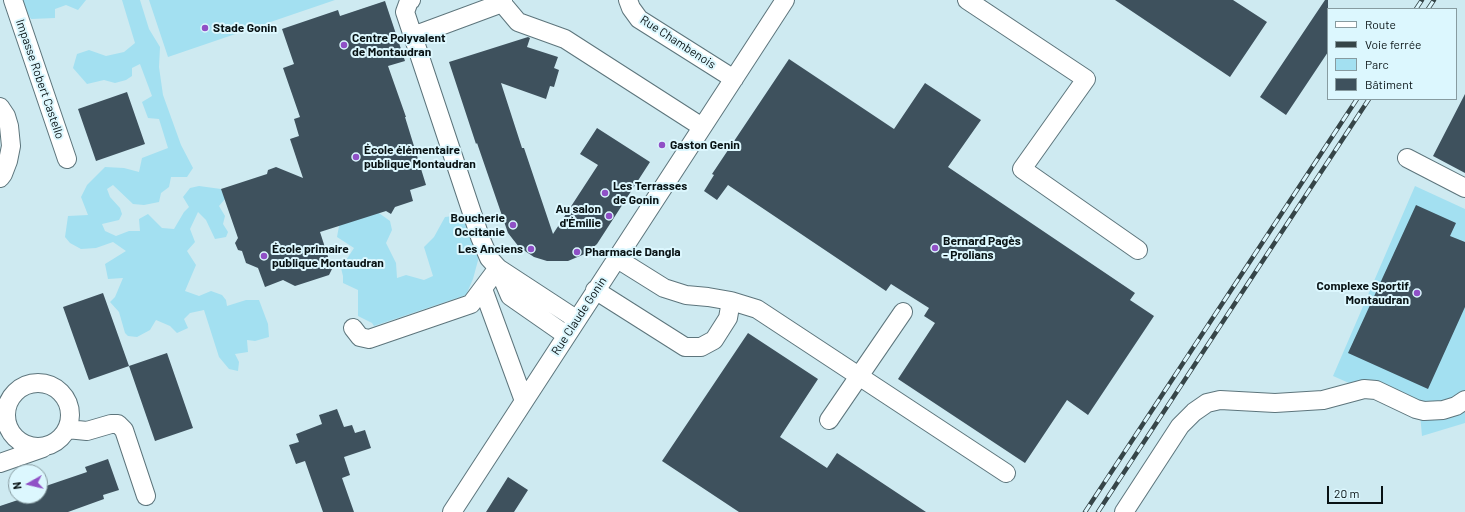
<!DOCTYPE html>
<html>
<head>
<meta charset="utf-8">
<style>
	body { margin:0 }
	#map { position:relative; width:1465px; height:512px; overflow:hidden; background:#ceeaf1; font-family:Barlow,sans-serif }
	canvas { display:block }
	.legend { position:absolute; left:1327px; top:8px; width:130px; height:92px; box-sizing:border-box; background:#dcf7fe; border:1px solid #879ba0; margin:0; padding:5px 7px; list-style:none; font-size:12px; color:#081214 }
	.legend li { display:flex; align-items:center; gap:8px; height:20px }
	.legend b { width:20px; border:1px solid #879ba0 }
	.north { position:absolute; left:8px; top:464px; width:40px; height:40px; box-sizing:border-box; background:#dcf7fe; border:1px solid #879ba0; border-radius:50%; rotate:262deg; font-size:11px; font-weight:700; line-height:16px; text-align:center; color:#081214 }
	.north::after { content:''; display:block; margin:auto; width:14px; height:18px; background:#9050c6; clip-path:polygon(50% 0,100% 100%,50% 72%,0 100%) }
	.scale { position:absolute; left:1327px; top:486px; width:56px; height:18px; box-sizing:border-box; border:2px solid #081214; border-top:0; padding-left:5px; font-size:12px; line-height:14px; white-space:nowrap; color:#081214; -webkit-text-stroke:3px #dcf7fe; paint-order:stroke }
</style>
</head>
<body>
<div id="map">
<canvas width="1465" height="512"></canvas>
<ul class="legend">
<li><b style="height:5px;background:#fff"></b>Route</li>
<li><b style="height:5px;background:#364548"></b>Voie ferrée</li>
<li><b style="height:11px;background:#a3e0f1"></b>Parc</li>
<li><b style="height:11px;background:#3e515d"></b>Bâtiment</li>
</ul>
<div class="north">N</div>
<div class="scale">20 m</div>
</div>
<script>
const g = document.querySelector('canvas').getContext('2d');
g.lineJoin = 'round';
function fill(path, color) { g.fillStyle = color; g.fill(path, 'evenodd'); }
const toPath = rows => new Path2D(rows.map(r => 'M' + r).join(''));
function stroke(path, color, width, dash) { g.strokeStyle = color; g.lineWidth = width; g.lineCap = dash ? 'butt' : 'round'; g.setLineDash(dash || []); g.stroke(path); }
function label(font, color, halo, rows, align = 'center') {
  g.font = font + ' Barlow,sans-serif'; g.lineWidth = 4; g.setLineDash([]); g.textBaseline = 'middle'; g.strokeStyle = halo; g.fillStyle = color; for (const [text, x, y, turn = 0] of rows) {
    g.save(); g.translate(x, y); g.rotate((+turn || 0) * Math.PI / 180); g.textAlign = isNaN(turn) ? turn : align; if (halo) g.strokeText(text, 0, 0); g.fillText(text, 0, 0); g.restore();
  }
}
fill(toPath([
	[20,0,86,0,78,10,66,5,55,9,55,18,31,19],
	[122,0,140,0,149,29,160,47,159,67,163,95,181,145,193,168,187,177,171,177,169,187,161,193,159,202,144,205,133,204,113,185,107,189,110,197,120,208,122,214,119,220,102,224,105,231,116,236,129,231,140,231,139,219,148,214,162,228,174,229,184,212,189,207,183,197,190,188,199,186,221,189,225,199,219,206,225,216,223,224,228,232,226,237,215,239,206,220,198,212,190,229,195,242,187,251,196,265,185,291,199,296,211,291,222,295,226,300,227,306,246,300,259,300,268,324,269,337,255,341,247,340,248,352,235,354,239,362,238,371,229,369,219,357,204,310,190,313,184,319,188,328,177,333,170,326,156,320,150,330,137,337,128,336,125,333,119,312,110,302,115,297,123,278,108,279,105,264,126,251,113,242,96,248,81,249,70,243,65,237,68,216,88,215,81,197,87,185,105,167,124,168,139,172,142,158,168,148,159,119,148,118,142,102,152,96,140,64,132,68,132,76,126,80,115,83,104,80,87,84,73,68,77,54,89,50,106,56,124,52,135,43],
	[149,0,335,0,168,57],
	[1415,186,1465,209,1465,423,1422,436,1420,414,1333,376],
	[361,207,372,208,390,221,392,230,386,243,396,263,397,278,406,275,424,280,433,276,424,247,434,237,445,217,454,216,465,224,473,233,480,253,473,279,466,295,374,326,372,323,358,316,358,290,343,283,343,276,341,268,354,248,337,237,339,226]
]), '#a3e0f1');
fill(toPath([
	[1115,0,1233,0,1267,22,1230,77],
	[1325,0,1328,0,1328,52,1286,115,1260,97],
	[385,1,405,61,388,66,406,117,405,117,426,185,410,190,413,201,395,207,391,214,386,211,320,232,332,269,329,275,295,286,283,280,265,287,258,268,246,263,242,251,238,250,235,243,238,238,221,189,267,174,268,170,276,167,303,178,290,139,299,136,294,119,300,117,283,68,294,64,282,29,338,10,340,16],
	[528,37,530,38,527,47,558,57,554,68,559,70,554,87,550,86,546,99,501,83,522,148,524,148,553,234,598,165,580,154,597,128,650,162,597,244,587,253,568,261,547,261,534,257,519,247,508,233,477,143,476,144,449,62],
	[789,59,894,129,925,83,981,120,948,167,1135,293,1130,300,1154,316,1088,415,1067,400,1025,463,898,379,935,323,924,316,929,308,891,284,886,291,728,185,717,200,704,191,714,175,712,174],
	[127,92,145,144,96,161,78,109],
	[1465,94,1465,173,1433,156],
	[1416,205,1456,223,1450,236,1465,242,1465,307,1428,389,1348,353],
	[103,293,129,366,167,353,193,428,155,441,129,366,89,380,63,307],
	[748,333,818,379,780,437,827,468,837,453,926,512,739,512,662,461],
	[337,409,344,427,352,425,355,433,365,430,371,448,344,457,350,475,342,478,354,512,323,512,305,461,296,464,289,445,299,442,296,434,322,424,319,415],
	[108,459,119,490,103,495,104,499,68,512,0,512,0,506,30,496,40,496,40,488,87,472,85,467],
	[508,477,528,490,514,512,486,512]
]), '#3e515d');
const minor = toPath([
	[13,0,67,159],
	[411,0,409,1,405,12,480,237,489,258,498,268,576,319],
	[628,0,631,8,639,19,734,79],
	[967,0,1086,79,1022,169,1138,250],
	[502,3,518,22,565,39,702,127],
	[413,36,502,3,503,0],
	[0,107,6,116,9,126,11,146,8,161,3,174,0,178],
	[1407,158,1465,188],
	[616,258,664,288,686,295,708,297,731,301,757,309,1006,473],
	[498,268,510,296,566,335],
	[483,289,524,401],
	[595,290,685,347,701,347,714,340,728,318,731,301],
	[353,328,360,337,369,339,471,304,498,268],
	'6 415a32 32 0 1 1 64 0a32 32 0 1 1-64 0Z',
	[829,420,903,312],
	[67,429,87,431,111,424,118,424,124,430,146,496],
	[0,463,43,448],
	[452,512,785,0],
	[1124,512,1180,426,1194,412,1207,403,1220,400,1275,403,1323,400,1364,389,1376,390,1416,409,1424,411,1443,410,1456,406,1465,400]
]);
stroke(minor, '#5d757c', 20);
stroke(minor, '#fff', 18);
const rail = toPath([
	[1416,9,1422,0],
	[1428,9,1434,0],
	[1085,512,1357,99],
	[1098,512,1369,99]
]);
stroke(rail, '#364548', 4.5);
stroke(rail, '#dcf7fe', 3, [9]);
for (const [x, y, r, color] of [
	[205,28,4,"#9050c6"],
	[344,45,4,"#9050c6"],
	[662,145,4,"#9050c6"],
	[356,157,4,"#9050c6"],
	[605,193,4,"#9050c6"],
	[609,216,4,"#9050c6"],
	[513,225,4,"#9050c6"],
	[935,248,4,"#9050c6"],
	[531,249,4,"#9050c6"],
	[577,252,4,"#9050c6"],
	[264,256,4,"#9050c6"],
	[1417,293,4,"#9050c6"]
]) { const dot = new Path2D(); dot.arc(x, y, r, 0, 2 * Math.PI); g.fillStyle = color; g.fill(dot); stroke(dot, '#dcf7fe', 1.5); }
label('bold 12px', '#081214', '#dcf7fe', [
	["Stade Gonin",213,28],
	["Centre Polyvalent",352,38],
	["de Montaudran",352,52],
	["Gaston Genin",670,145],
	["École élémentaire",364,150],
	["publique Montaudran",364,164],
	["Les Terrasses",613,186],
	["de Gonin",613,200],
	["Au salon",601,209,"right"],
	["d'Émilie",601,223,"right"],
	["Boucherie",505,218,"right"],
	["Occitanie",505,232,"right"],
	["Bernard Pagès",943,241],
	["- Prolians",943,255],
	["École primaire",272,249],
	["publique Montaudran",272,263],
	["Les Anciens",523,249,"right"],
	["Pharmacie Dangla",585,252],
	["Complexe Sportif",1409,286,"right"],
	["Montaudran",1409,300,"right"]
], 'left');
label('12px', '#081214', '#dcf7fe', [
	["Rue Chambenois",678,42,33],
	["Impasse Robert Castello",40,79,71],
	["Rue Claude Gonin",579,316,-57]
]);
</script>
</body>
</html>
